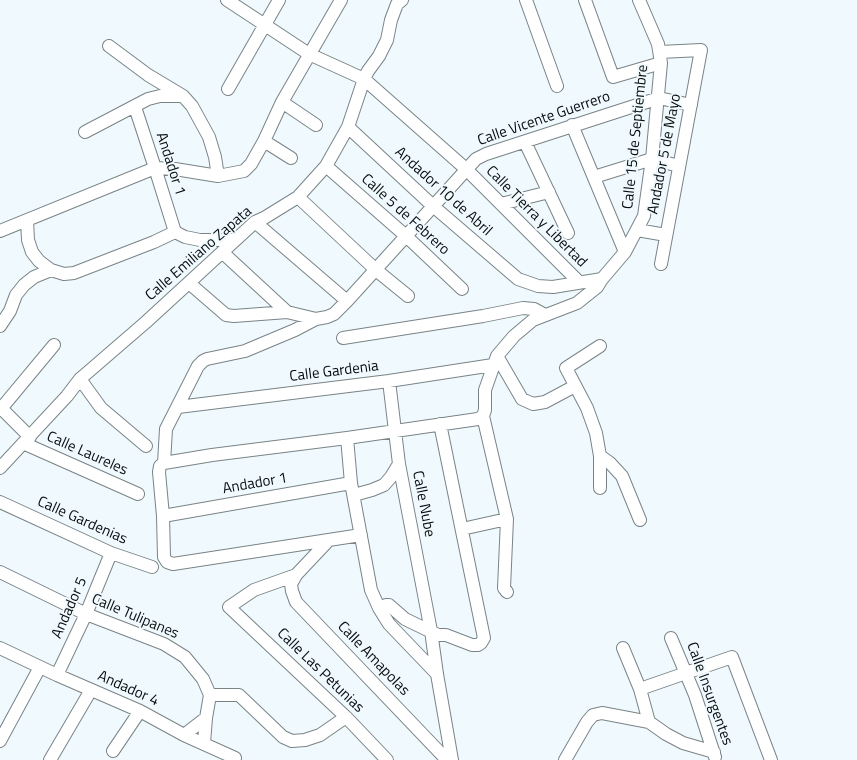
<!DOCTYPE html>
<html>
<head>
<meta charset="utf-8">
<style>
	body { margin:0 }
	canvas { display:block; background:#f0fafe }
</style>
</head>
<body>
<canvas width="857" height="760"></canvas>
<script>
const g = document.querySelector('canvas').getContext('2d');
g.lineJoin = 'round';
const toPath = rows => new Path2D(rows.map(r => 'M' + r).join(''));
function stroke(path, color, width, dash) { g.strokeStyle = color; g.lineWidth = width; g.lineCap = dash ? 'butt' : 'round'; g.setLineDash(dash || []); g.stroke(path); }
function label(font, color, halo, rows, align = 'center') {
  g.font = font + ' "Titillium Web",sans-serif'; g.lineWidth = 4; g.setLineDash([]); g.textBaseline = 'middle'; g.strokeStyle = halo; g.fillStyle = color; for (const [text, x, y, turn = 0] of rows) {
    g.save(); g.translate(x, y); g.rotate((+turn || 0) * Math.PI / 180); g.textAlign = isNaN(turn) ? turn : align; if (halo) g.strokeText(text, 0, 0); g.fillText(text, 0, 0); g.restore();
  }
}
const minor = toPath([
	[227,0,309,54,364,79,466,169,579,282],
	[526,0,557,86],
	[585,0,613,77,661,63],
	[109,46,148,75,183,96,192,106,209,137,215,157,218,176],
	[660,52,701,50,661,264],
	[228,89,279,0],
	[282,102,316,125],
	[135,107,155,168,175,232],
	[572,125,625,252],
	[348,127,433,206,518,279,538,286,553,287,602,279],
	[85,132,148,99,160,96,183,96],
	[264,141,291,158],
	[525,142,568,233],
	[326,166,406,236,462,289],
	[594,177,652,159,679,166],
	[298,197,376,270,408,296],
	[501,204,549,192],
	[27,220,28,240,32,252,39,261,51,270,64,274,74,273,154,242,175,232,185,237,200,240,234,240],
	[255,222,347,301],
	[637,230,666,235],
	[0,231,155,168,175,169,218,176,244,171,251,164,264,141,282,102,341,0],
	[222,252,287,312],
	[189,283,226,315,234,316,287,312,316,319,327,317,334,314,347,301,476,159,486,154,659,98,691,105],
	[0,326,10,311,16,295,24,285,34,277,51,270],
	[343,338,483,316,523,308,534,309,545,315],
	[600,346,566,368,587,408,596,433,600,456,600,488],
	[497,356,522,399,533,404,545,402,575,386],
	[80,379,101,408,146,446],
	[389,381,399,464,431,631,437,674,452,760],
	[178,407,389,381,493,365],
	[1,408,30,437],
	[0,410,54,345],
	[347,438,351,483,371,590,379,608,389,624,437,674],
	[23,443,138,494],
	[600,456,610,463,622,476,640,520],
	[164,463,166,429,198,366,203,361,207,359,245,351,295,330,316,319],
	[0,468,67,396,80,379,146,322,255,222,264,218,298,197,326,166,348,127,364,79,368,71,379,56,387,40,391,20,397,4,402,0],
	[354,495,372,490,384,485,391,477,399,464],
	[0,502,111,553,152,567],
	[163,516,351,483],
	[462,529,507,519],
	[361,535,173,564,167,562,164,557,163,516,159,472,160,466,164,463,212,455,347,438,478,419,483,416],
	[329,540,296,575,254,590,229,607,346,717,387,760],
	[0,572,86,614,164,644,185,657,203,679,210,695,239,695,283,737,292,741,305,740,320,735,346,717],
	[296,575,291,584,292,591,296,602,447,760],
	[507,592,504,588,507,519,483,416,485,410,485,390,497,356,514,336,533,320,577,303,597,287,602,279,625,252,644,216,652,159,661,63,658,44,639,0],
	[379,608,386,605,389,605,405,619,438,635,446,635,472,645,478,645,481,643,484,638,440,424],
	[671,638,695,695,715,757],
	[0,648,57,675,140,711,184,735,235,758],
	[623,648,640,689,649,722],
	[57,675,86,614,111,553],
	[640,689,732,657,771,760],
	[184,735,206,718],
	[0,741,40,667],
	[204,743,206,718,210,695],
	[113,751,140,711],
	[50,760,91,690],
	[565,760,587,722,593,715,602,713,649,722,666,734,683,743,714,752]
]);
stroke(minor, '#7a8487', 14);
stroke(minor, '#fff', 12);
label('15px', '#080c0d', '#f0fafe', [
	["Calle Vicente Guerrero",544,119,-19],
	["Calle 15 de Septiembre",636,137,-84],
	["Andador 5 de Mayo",665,154,-79],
	["Andador 1",170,164,72],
	["Andador 10 de Abril",443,192,42],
	["Calle 5 de Febrero",405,215,42],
	["Calle Tierra y Libertad",536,217,45],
	["Calle Emiliano Zapata",199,254,-41],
	["Calle Gardenia",334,372,-7],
	["Calle Laureles",87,454,24],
	["Andador 1",255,484,-10],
	["Calle Nube",423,504,79],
	["Calle Gardenias",82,521,24],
	["Andador 5",70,608,-66],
	["Calle Tulipanes",135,617,23],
	["Calle Amapolas",373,659,46],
	["Calle Las Petunias",320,671,44],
	["Andador 4",128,689,24],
	["Calle Insurgentes",709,694,70]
]);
</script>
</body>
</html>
